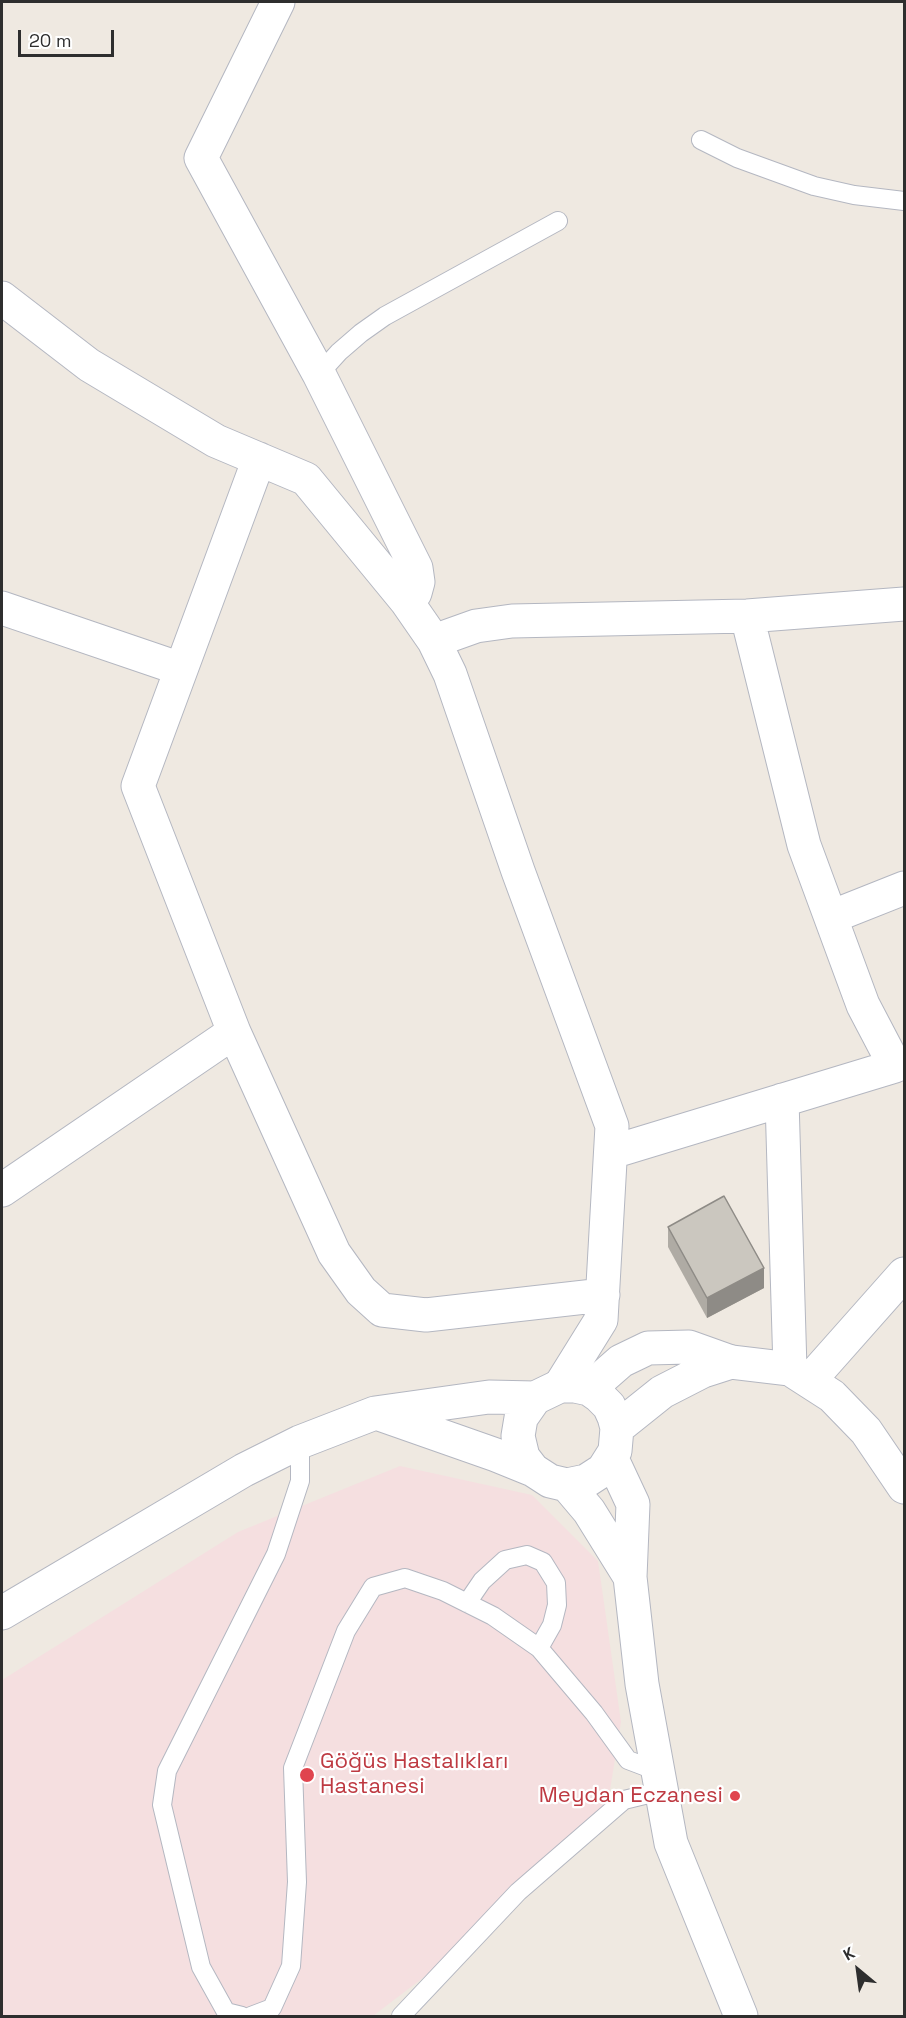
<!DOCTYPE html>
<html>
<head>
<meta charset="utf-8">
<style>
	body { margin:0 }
	#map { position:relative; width:906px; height:2018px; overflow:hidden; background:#efe9e1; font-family:"Space Grotesk",sans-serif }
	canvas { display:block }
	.frame { position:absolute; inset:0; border:3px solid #2e2e2e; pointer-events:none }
	.north { position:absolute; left:828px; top:1940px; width:60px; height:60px; -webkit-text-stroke:4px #fff; paint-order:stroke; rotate:331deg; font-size:16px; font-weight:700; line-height:24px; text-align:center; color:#2e2e2e }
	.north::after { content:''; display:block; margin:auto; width:21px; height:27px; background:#2e2e2e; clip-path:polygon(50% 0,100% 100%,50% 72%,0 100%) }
	.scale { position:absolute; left:18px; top:30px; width:96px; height:27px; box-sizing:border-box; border:3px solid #2e2e2e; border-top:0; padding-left:8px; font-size:18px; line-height:21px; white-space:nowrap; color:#2e2e2e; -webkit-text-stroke:4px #fff; paint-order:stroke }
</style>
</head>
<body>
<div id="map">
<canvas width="906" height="2018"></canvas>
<div class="frame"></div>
<div class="north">K</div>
<div class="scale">20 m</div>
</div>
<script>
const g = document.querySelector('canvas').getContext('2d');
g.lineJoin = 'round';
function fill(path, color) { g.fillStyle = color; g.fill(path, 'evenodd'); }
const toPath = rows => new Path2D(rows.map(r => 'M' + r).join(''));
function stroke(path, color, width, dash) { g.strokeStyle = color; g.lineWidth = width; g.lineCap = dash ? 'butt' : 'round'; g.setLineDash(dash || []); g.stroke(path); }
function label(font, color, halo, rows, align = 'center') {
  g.font = font + ' "Space Grotesk",sans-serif'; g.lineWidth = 4.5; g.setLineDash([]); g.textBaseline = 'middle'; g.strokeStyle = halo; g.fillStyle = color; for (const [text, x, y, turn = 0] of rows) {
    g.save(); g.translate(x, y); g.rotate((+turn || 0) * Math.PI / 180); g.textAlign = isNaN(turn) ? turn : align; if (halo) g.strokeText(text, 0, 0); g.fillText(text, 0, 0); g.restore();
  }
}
fill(toPath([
	[400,1466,532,1495,598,1561,621,1722,604,1827,496,1922,373,2016,2,2016,2,1680,238,1532]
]), '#f5dfe0');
const service = toPath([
	[701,140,737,158,814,186,854,195,904,201],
	[319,374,339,352,361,333,385,316,558,221],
	[467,1603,482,1581,505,1560,527,1555,543,1562,556,1583,557,1605,552,1625,539,1648],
	[242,2016,226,2012,201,1967,162,1805,167,1771,276,1554,300,1481,300,1442],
	[251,2016,272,2008,291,1966,297,1882,293,1768,346,1631,373,1587,405,1578,443,1591,493,1616,539,1648,594,1713,628,1760,657,1771],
	[401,2016,518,1892,624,1800,661,1791]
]);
const minor = toPath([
	[278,2,201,158,319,374,416,568,418,582,415,593,407,602],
	[2,298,89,365,216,441,306,479,407,602,434,641,450,674,518,871,612,1126,601,1320,560,1386],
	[259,459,138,786,234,1032,334,1253,361,1291,382,1310,426,1315,603,1295],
	[2,608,181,669],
	[434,641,476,626,512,621,747,616,904,604],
	[831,917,904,888],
	[782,1100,790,1369],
	[612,1152,895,1066,863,1005,804,845,747,616],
	[2,1190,234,1032],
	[731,1362,790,1369,832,1396,866,1431,904,1487],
	[810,1380,904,1274]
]);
const tertiary = toPath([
	[589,1389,621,1361,648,1348,689,1347,731,1362],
	[382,1415,496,1455,533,1470],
	[617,1428,662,1392,703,1371,731,1362],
	[612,1459,633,1504,630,1577,642,1684,671,1843,741,2016],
	[567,1485,589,1511,630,1577],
	[2,1613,244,1470,300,1442,375,1413,489,1397,535,1398,560,1386,575,1386,589,1389,599,1396,609,1406,614,1417,617,1428,615,1451,603,1470,586,1481,567,1485,550,1481,533,1470,523,1457,518,1436,521,1418,535,1398]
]);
stroke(service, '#b4b7c1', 20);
stroke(minor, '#b4b7c1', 35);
stroke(tertiary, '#b4b7c1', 35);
stroke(service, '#fff', 18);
stroke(minor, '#fff', 33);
stroke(tertiary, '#fff', 33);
fill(toPath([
	[668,1227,764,1288,707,1318,668,1247]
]), '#afaba4');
fill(toPath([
	[764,1268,764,1288,707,1318,707,1298]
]), '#8e8b86');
const building = toPath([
	[724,1196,764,1268,707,1298,668,1227,724,1196]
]);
fill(building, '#cbc7bf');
stroke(building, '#8e8b86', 1.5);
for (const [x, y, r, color] of [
	[307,1775,8,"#e0444e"],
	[735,1796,6,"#e0444e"]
]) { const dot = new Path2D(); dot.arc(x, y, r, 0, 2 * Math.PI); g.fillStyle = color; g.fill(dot); stroke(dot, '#fff', 2); }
label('22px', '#be3a42', '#fff', [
	["Göğüs Hastalıkları",320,1762],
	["Hastanesi",320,1787],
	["Meydan Eczanesi",723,1796,"right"]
], 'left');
</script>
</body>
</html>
